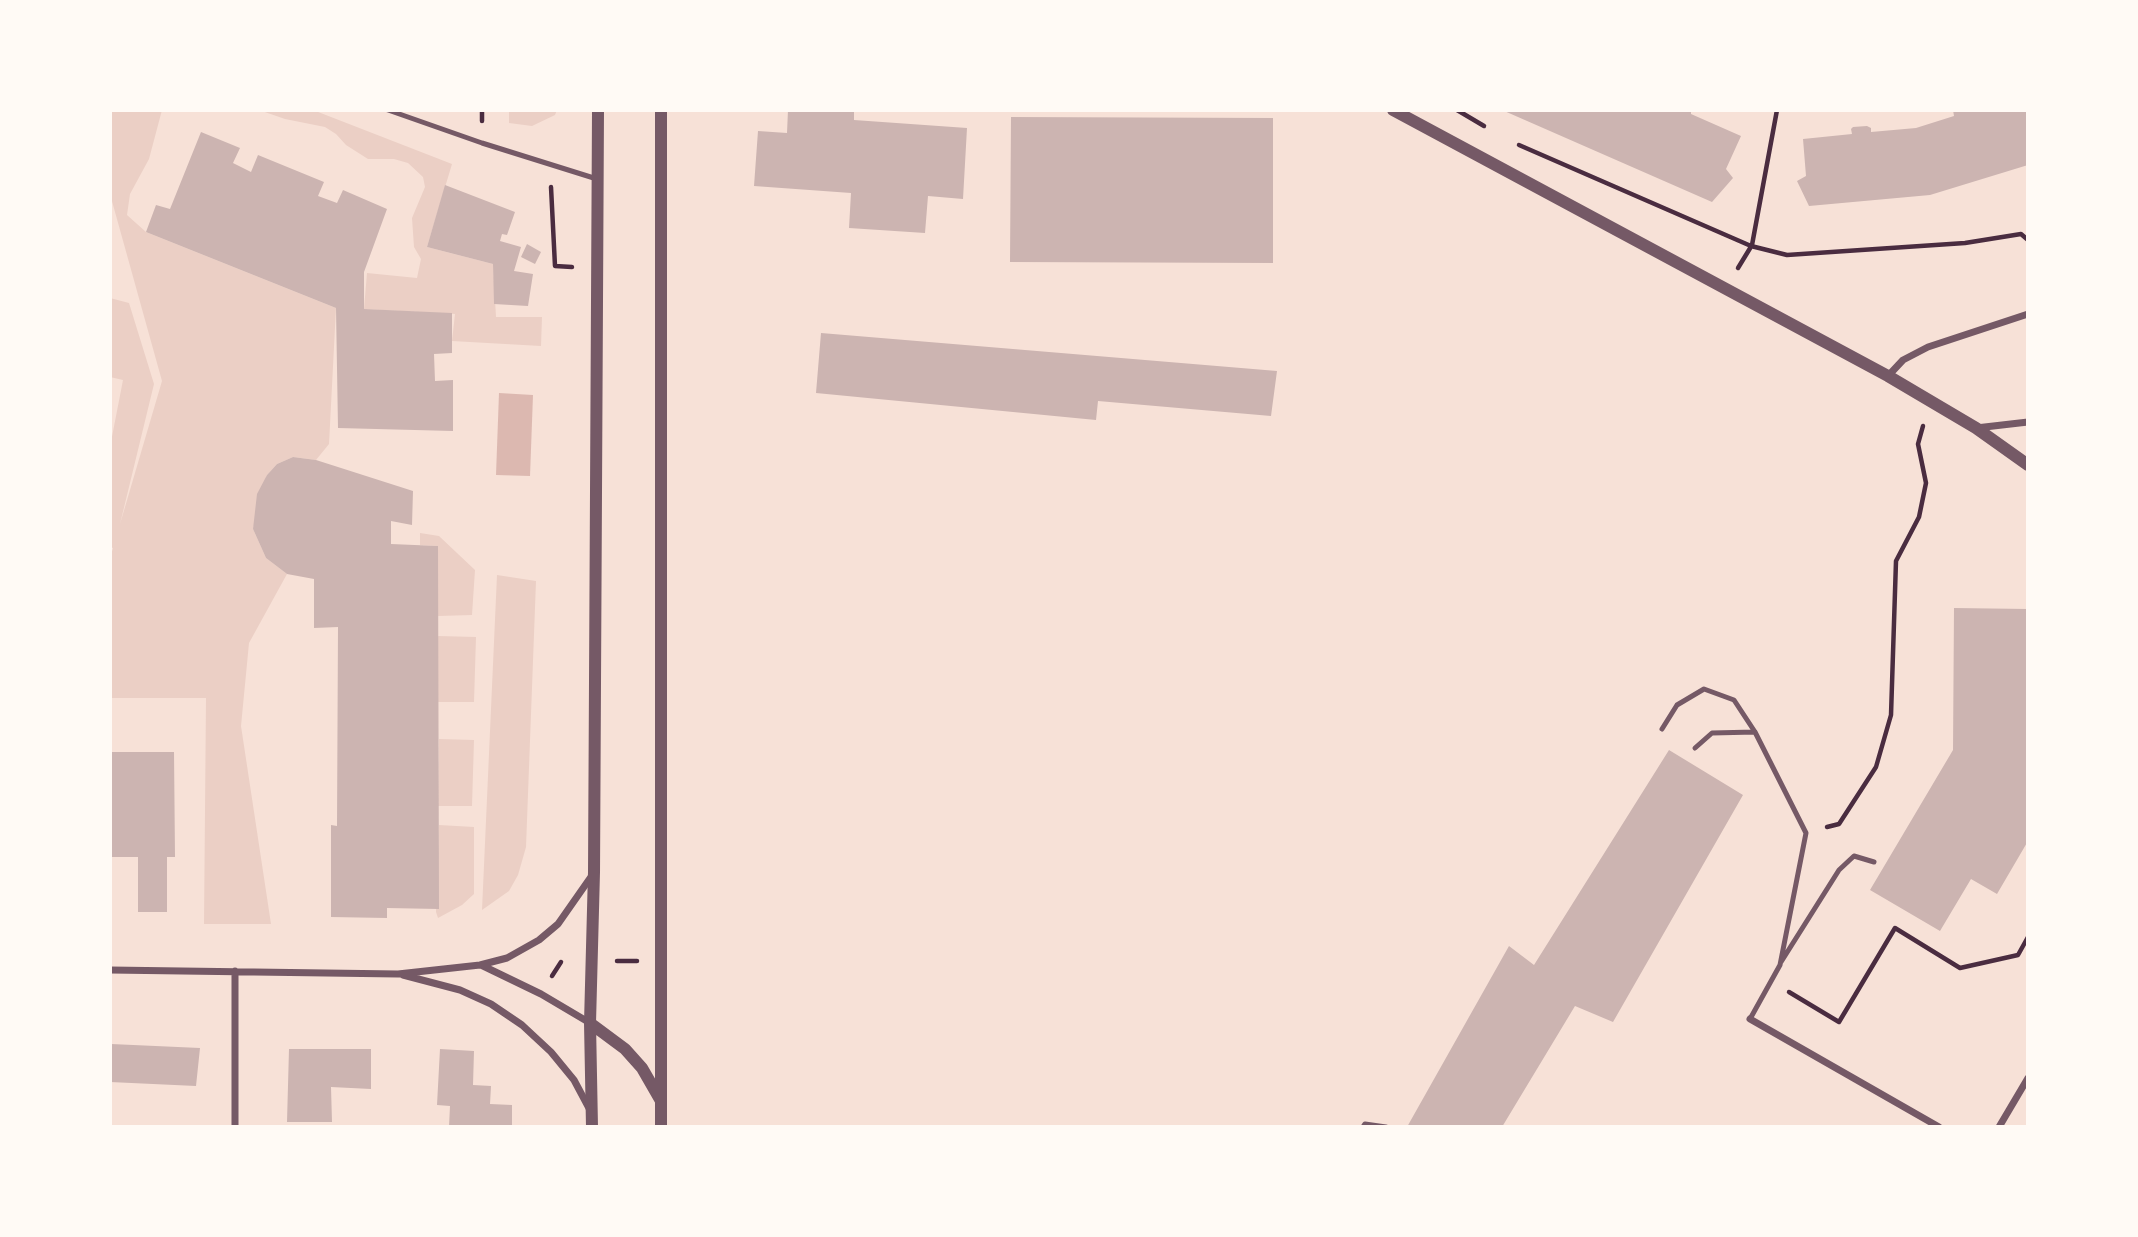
<!DOCTYPE html>
<html>
<head>
<meta charset="utf-8">
<style>
	body { margin:0 }
	#map { position:relative; width:2138px; height:1237px; overflow:hidden; background:#f7e1d7; font-family:Roboto,sans-serif }
	canvas { display:block }
	.frame { position:absolute; inset:0; border:112px solid #fffaf5; pointer-events:none }
</style>
</head>
<body>
<div id="map">
<canvas width="2138" height="1237"></canvas>
<div class="frame"></div>
</div>
<script>
const g = document.querySelector('canvas').getContext('2d');
g.lineJoin = 'round';
function fill(path, color) { g.fillStyle = color; g.fill(path, 'evenodd'); }
const toPath = rows => new Path2D(rows.map(r => 'M' + r).join(''));
function stroke(path, color, width, dash) { g.strokeStyle = color; g.lineWidth = width; g.lineCap = dash ? 'butt' : 'round'; g.setLineDash(dash || []); g.stroke(path); }
fill(toPath([
	[110,110,162,110,149,159,130,194,127,215,146,232,336,308,329,444,316,460,293,457,277,464,267,475,253,529,266,558,287,574,249,643,241,726,271,924,204,924,206,698,110,698,110,558,113,548,110,547,110,447,123,380,110,377,110,298,129,303,154,384,120,524,162,381,110,194],
	[259,110,313,110,452,164,427,247,493,264,496,317,542,317,541,346,452,341,455,314,364,309,367,273,417,278,421,259,414,247,412,218,425,187,423,177,408,163,394,159,368,159,346,145,336,134,325,127,285,119],
	[509,110,557,110,555,115,532,126,509,123],
	[420,533,439,536,475,570,472,615,438,616,438,546,420,545],
	[497,575,536,581,526,847,518,875,509,891,482,910],
	[438,636,476,637,474,702,438,702],
	[439,739,474,740,472,806,438,806],
	[439,825,474,827,474,894,462,905,438,918,436,912]
]), '#ebcfc5');
fill(toPath([
	[499,393,533,395,530,476,496,475]
]), '#dcb8b0');
fill(toPath([
	[788,110,854,110,854,120,967,128,963,199,928,196,925,233,849,228,851,193,754,186,758,131,787,133],
	[1502,110,1691,110,1691,114,1741,136,1726,169,1733,178,1712,202],
	[1953,110,2028,110,2028,165,1930,195,1809,206,1797,181,1806,176,1803,139,1852,134,1851,129,1853,127,1867,126,1871,128,1871,132,1916,128,1954,116],
	[1011,117,1273,118,1273,263,1010,262],
	[201,132,240,148,233,163,251,172,258,155,324,182,318,196,337,203,343,190,387,209,364,272,364,309,452,313,452,353,434,354,435,381,453,380,453,431,338,428,336,308,146,232,156,205,170,209],
	[445,185,515,212,507,235,502,234,500,241,521,247,514,271,533,274,528,306,494,304,493,264,427,247],
	[527,244,541,252,535,264,521,257],
	[821,333,1277,371,1271,416,1098,401,1096,420,816,393],
	[293,457,316,460,413,491,412,525,391,521,391,544,438,546,439,909,387,908,387,918,331,917,331,825,337,826,338,627,314,628,314,579,287,574,266,558,253,529,257,494,267,475,277,464],
	[1954,608,2028,609,2028,841,1997,894,1971,879,1940,931,1870,890,1953,750],
	[1669,750,1743,795,1613,1022,1575,1006,1502,1127,1407,1127,1509,946,1534,965],
	[110,752,174,752,175,857,167,857,167,912,138,912,138,857,110,857],
	[111,1044,200,1048,196,1086,110,1082],
	[289,1049,371,1049,371,1089,331,1087,332,1122,287,1122],
	[440,1049,474,1051,473,1085,491,1086,490,1104,512,1105,512,1127,449,1127,450,1106,437,1105]
]), '#ccb4b1');
stroke(toPath([
	[1457,110,1484,126],
	[482,121,482,110],
	[1519,145,1751,246,1787,255,1965,243,2021,234,2028,240],
	[551,187,555,266,572,267],
	[1738,268,1752,245,1777,110],
	[1827,827,1839,824,1876,767,1891,715,1896,561,1919,517,1926,483,1918,444,1923,426],
	[617,961,637,961],
	[552,976,561,962],
	[1789,992,1839,1022,1895,928,1960,968,2018,955,2028,937]
]), '#4a2c40', 4.5);
stroke(toPath([
	[388,110,482,143,597,179],
	[1662,729,1677,705,1704,689,1734,700,1755,732,1806,833,1780,965,1750,1019],
	[1695,748,1712,733,1755,732],
	[1781,962,1839,870,1854,856,1874,862],
	[1363,1127,1365,1124,1386,1127]
]), '#755966', 5);
stroke(toPath([
	[1888,376,1903,360,1928,347,2028,314],
	[1976,428,2028,422],
	[481,965,541,994,590,1023],
	[110,970,398,974,480,965,507,958,539,940,558,924,593,874],
	[403,975,460,990,491,1004,522,1025,551,1052,574,1080,590,1110],
	[1750,1019,1939,1127],
	[235,1127,235,971],
	[1999,1127,2028,1078]
]), '#755966', 7);
stroke(toPath([
	[1393,110,1888,376,1976,428,2028,465],
	[590,1023,625,1049,642,1068,661,1101],
	[592,1127,590,1023,594,872,598,110],
	[661,1127,661,110]
]), '#755966', 12);
</script>
</body>
</html>
